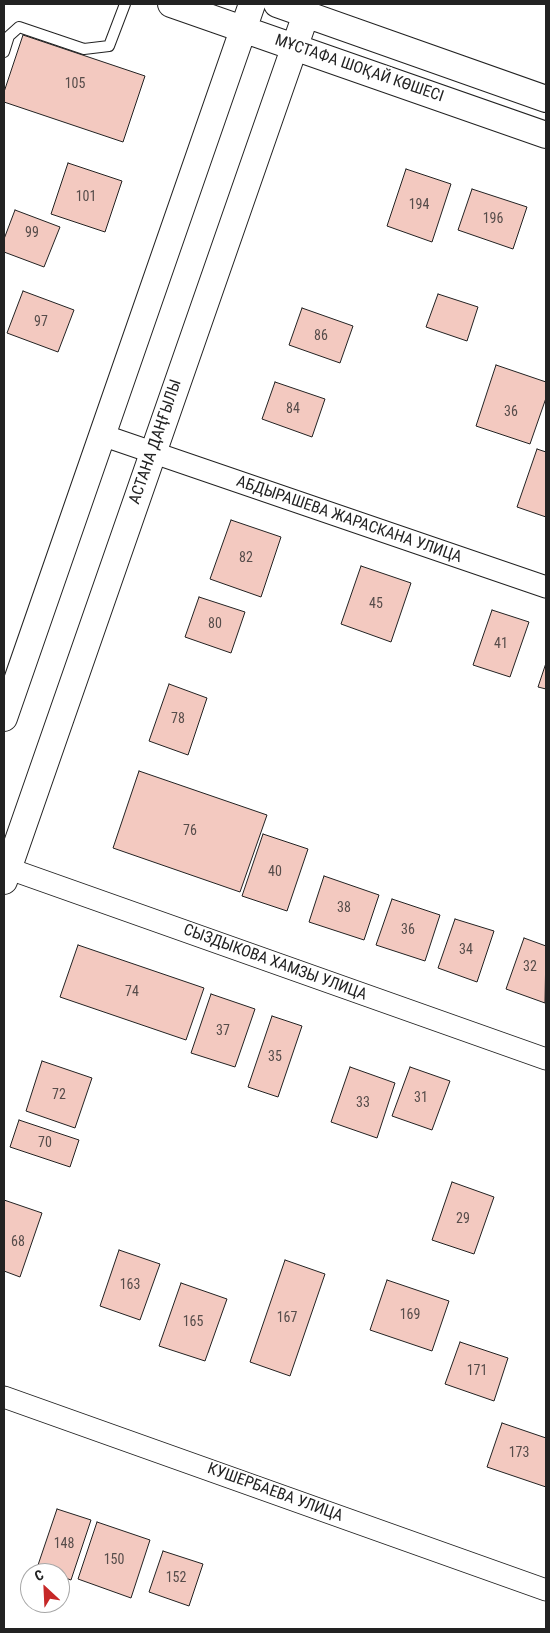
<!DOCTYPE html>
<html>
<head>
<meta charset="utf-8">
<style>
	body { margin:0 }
	#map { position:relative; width:550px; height:1633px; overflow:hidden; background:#fff; font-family:"Roboto Condensed",sans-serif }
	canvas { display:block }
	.frame { position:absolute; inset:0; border:5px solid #222; pointer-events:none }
	.north { position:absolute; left:20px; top:1563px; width:50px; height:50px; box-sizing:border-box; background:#fff; border:1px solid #a7a7a7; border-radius:50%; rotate:335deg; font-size:14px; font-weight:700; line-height:20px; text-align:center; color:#222 }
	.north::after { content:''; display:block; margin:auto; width:18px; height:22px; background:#c62828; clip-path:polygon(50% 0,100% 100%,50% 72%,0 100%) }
</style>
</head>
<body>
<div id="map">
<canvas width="550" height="1633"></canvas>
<div class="frame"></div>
<div class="north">С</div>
</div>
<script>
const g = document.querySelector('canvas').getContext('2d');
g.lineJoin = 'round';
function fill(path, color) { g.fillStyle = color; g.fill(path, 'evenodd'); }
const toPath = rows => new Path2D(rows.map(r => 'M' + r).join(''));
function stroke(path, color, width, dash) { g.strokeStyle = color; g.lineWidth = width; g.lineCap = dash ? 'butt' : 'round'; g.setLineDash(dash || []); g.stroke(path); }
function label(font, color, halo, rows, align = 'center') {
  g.font = font + ' "Roboto Condensed",sans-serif'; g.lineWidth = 4; g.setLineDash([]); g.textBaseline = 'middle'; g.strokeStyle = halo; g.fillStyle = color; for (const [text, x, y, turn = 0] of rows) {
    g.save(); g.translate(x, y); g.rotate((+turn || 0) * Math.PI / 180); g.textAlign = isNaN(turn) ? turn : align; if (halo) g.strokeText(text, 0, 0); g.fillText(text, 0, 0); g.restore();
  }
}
const building = toPath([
	[23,35,145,76,123,142,4,102,4,92,23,35],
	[68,163,122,181,105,232,51,214,68,163],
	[406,169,451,184,432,242,387,226,406,169],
	[472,189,527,207,513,249,458,230,472,189],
	[15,210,60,227,44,267,4,252,4,239,15,210],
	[23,291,74,310,58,352,7,333,23,291],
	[438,294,478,307,467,341,426,327,438,294],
	[302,308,353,326,340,363,289,345,302,308],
	[496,365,546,382,546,398,530,444,476,426,496,365],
	[275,382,325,399,312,437,262,419,275,382],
	[537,449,546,452,546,517,517,507,537,449],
	[231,520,281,537,261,597,210,579,231,520],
	[361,566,411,583,391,642,341,624,361,566],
	[199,597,245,612,231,653,185,637,199,597],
	[492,610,529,622,510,677,473,665,492,610],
	[546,663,546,689,538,687,546,663],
	[169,684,207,698,188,755,149,741,169,684],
	[139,771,267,815,240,892,113,848,139,771],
	[263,834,308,849,287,911,242,896,263,834],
	[324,876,379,895,364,940,309,922,324,876],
	[392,899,440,915,425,961,376,945,392,899],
	[455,919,494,931,477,982,438,968,455,919],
	[524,938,546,946,545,1003,506,989,524,938],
	[78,945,204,988,186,1040,60,997,78,945],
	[211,994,255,1009,235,1067,191,1053,211,994],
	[272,1016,302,1026,278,1097,248,1087,272,1016],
	[42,1061,92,1078,75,1128,26,1111,42,1061],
	[350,1067,395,1083,377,1138,331,1122,350,1067],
	[410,1067,450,1081,432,1130,392,1116,410,1067],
	[19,1120,79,1140,70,1167,10,1147,19,1120],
	[452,1182,494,1197,474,1254,432,1240,452,1182],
	[4,1200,42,1213,20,1277,4,1271,4,1200],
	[119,1250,160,1264,140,1320,100,1306,119,1250],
	[285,1260,325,1274,290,1376,250,1362,285,1260],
	[387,1280,449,1301,432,1351,370,1330,387,1280],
	[181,1283,227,1299,205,1361,159,1346,181,1283],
	[460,1342,508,1358,494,1401,445,1384,460,1342],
	[502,1423,546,1438,546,1487,487,1467,502,1423],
	[57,1509,91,1520,71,1580,60,1576,60,1573,50,1573,37,1568,57,1509],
	[97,1522,150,1540,131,1598,78,1579,97,1522],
	[163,1551,203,1564,189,1606,149,1592,163,1551]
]);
fill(building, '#f3c9c0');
stroke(building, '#222', 1);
const service = toPath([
	[4,52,9,36,19,27,84,49,109,46,125,4]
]);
const minor = toPath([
	[102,435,546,587],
	[4,867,546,1059],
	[4,1397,546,1590]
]);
const tertiary = toPath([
	[171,4,546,135],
	[277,4,546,99],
	[4,718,252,4],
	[4,881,306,14]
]);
stroke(service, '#222', 12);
stroke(minor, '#222', 23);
stroke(tertiary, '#222', 28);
stroke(service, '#fff', 10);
stroke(minor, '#fff', 21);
stroke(tertiary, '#fff', 26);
label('14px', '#564c4a', null, [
	["105",75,84],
	["101",86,197],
	["194",419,205],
	["196",493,219],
	["99",32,233],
	["97",41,322],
	["86",321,336],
	["84",293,409],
	["36",511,412],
	["82",246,558],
	["45",376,604],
	["80",215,624],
	["41",501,644],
	["78",178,719],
	["76",190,831],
	["40",275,872],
	["38",344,908],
	["36",408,930],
	["34",466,950],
	["32",530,967],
	["74",132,992],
	["37",223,1031],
	["35",275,1057],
	["72",59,1095],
	["31",421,1098],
	["33",363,1103],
	["70",45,1143],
	["29",463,1219],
	["68",18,1242],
	["163",130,1285],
	["169",410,1315],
	["167",287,1318],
	["165",193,1322],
	["171",477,1371],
	["173",519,1453],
	["148",64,1544],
	["150",114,1560],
	["152",176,1578]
]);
label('16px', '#222', '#fff', [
	["МҰСТАФА ШОҚАЙ КӨШЕСІ",359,69,19],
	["АСТАНА ДАҢҒЫЛЫ",156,442,-71],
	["АБДЫРАШЕВА ЖАРАСКАНА УЛИЦА",349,520,19],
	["СЫЗДЫКОВА ХАМЗЫ УЛИЦА",275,963,20],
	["КУШЕРБАЕВА УЛИЦА",275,1493,20]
]);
</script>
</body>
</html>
